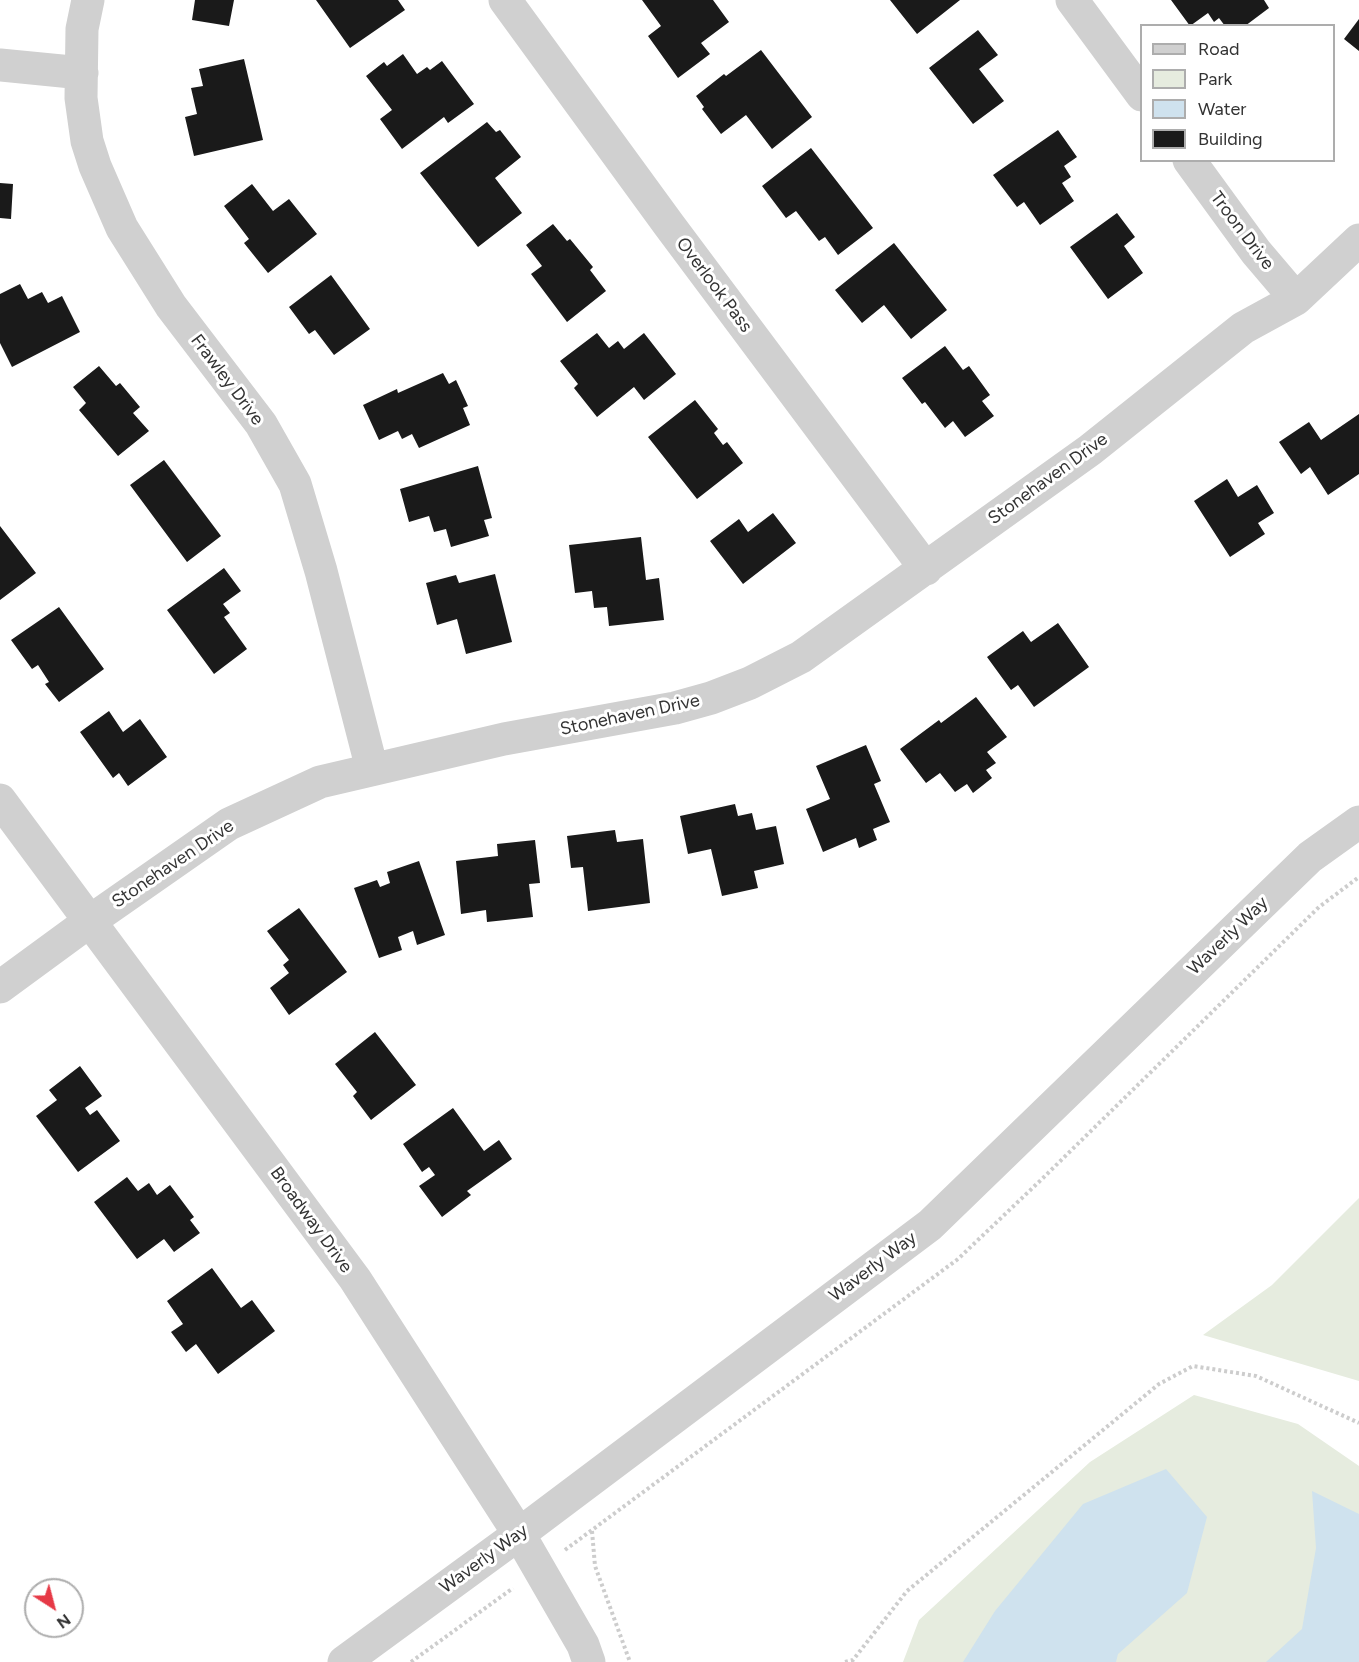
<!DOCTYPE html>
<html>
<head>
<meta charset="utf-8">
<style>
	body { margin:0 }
	#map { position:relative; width:1359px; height:1662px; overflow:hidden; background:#fff; font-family:Figtree,sans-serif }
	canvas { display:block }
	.legend { position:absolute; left:1140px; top:24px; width:195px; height:138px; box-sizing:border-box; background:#fff; border:2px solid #adadad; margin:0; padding:8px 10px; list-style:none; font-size:18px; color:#333 }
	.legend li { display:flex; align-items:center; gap:12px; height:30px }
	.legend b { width:30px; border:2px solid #adadad }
	.north { position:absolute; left:24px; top:1578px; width:60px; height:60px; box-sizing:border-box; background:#fff; border:2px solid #adadad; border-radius:50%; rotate:144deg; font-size:16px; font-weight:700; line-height:24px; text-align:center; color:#333 }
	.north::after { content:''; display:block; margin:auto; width:21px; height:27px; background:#e63946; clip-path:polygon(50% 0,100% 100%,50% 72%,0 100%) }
</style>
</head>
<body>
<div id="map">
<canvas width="1359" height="1662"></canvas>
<ul class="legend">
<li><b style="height:8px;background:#d0d0d0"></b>Road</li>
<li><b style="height:16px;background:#e6ecdf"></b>Park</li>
<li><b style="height:16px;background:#cfe2ee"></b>Water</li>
<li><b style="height:16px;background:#1a1a1a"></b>Building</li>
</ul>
<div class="north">N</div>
</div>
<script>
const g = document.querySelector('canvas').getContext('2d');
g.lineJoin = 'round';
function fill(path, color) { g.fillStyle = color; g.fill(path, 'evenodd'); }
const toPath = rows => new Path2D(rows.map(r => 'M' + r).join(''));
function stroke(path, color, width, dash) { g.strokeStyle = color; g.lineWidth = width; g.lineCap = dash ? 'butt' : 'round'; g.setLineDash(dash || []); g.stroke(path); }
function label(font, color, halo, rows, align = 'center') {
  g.font = font + ' Figtree,sans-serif'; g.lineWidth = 6; g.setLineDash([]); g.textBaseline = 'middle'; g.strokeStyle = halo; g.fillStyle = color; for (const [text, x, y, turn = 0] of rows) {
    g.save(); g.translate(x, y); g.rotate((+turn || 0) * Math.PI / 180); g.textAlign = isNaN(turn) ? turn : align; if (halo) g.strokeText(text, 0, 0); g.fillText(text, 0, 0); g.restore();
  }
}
fill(toPath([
	[1359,1198,1359,1381,1203,1335,1272,1285],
	[1194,1395,1298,1424,1359,1466,1359,1662,903,1662,919,1620,1090,1462]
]), '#e6ecdf');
fill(toPath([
	[1166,1469,1207,1517,1187,1593,1118,1654,1116,1662,963,1662,995,1611,1083,1504],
	[1312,1491,1359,1514,1359,1662,1266,1662,1302,1629,1316,1548]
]), '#cfe2ee');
fill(toPath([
	[195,0,234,0,229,26,192,20],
	[316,0,398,0,405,10,350,48],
	[642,0,713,0,729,22,701,43,710,54,678,78,648,36,661,26],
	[890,0,960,0,917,34],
	[1171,0,1264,0,1269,8,1245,26,1225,26,1219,18,1214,22,1208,13,1190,26],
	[1359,19,1359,51,1344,39],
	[978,30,998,55,979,69,1004,101,973,124,929,68],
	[761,50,812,117,772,149,746,115,721,134,702,109,704,107,696,96,724,74,726,76],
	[403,54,417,74,427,67,430,70,442,61,474,104,448,123,444,117,402,149,380,119,392,110,366,76,384,62,387,66],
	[244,59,263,140,194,156,185,117,197,114,191,88,203,86,199,69],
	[487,122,496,132,500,130,521,157,495,178,522,213,478,247,420,173],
	[1058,130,1077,157,1064,166,1071,177,1062,183,1074,201,1040,225,1024,202,1017,207,993,175],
	[811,148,873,228,838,255,825,237,819,241,796,211,786,218,762,186],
	[0,183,13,184,11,219,0,218],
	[252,184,273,211,289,199,317,234,268,273,244,243,249,239,224,206],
	[1117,213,1135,237,1124,246,1143,273,1108,299,1070,247],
	[553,224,567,241,570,239,593,267,590,270,606,291,567,322,531,274,542,266,526,245],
	[894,243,947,310,911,339,884,305,862,323,835,290],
	[331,275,370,329,334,355,315,330,309,334,289,307],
	[20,284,28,299,42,292,48,303,62,296,80,332,12,367,0,343,0,294],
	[597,333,609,348,618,341,624,349,644,333,676,374,644,400,634,387,597,417,574,388,578,384,560,361],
	[945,346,963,370,969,366,990,395,982,401,994,416,965,437,953,421,945,428,925,402,922,404,902,378],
	[99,366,116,386,120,383,140,407,133,413,149,431,118,456,79,410,86,403,73,387],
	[443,373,449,384,456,380,468,406,463,408,470,425,419,448,412,434,402,439,398,431,379,440,363,405,397,389,398,393],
	[695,400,718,429,714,433,723,445,727,442,743,463,697,499,648,437],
	[1359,414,1359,474,1328,495,1310,467,1301,474,1279,442,1309,422,1321,440],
	[164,460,221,536,187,562,130,485],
	[478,466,492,518,484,520,489,536,451,547,446,529,434,532,429,516,409,522,400,489],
	[1227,479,1238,497,1257,485,1274,513,1258,523,1265,534,1230,557,1194,501],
	[773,513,796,543,743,584,710,541,739,519,748,532],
	[0,526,36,573,0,600],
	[641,537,646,580,659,578,664,620,609,626,607,607,594,608,592,591,575,593,569,545],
	[224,568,241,591,223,604,230,613,224,617,247,649,214,674,167,610],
	[495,574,512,642,466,654,457,619,437,625,426,583,456,575,459,583],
	[59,607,104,669,59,702,45,684,49,682,38,665,32,669,11,640],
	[1058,623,1089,667,1034,707,1018,685,1011,690,987,657,1023,631,1031,642],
	[976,697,1007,737,987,752,996,763,986,770,992,778,973,793,967,784,955,792,940,773,926,783,900,749,939,720,941,723],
	[109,711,123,732,140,719,167,757,128,786,119,773,113,778,80,732],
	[866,745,881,781,874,784,890,822,873,829,877,840,859,848,856,838,823,852,806,809,830,799,816,766],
	[735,804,738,816,752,813,756,830,776,826,784,864,754,871,758,888,722,896,711,849,688,854,680,816],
	[615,830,617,842,643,839,650,903,588,911,583,867,571,868,567,836],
	[535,840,540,883,529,884,533,917,487,922,486,910,461,914,456,861,498,856,497,844],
	[419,861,445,935,417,945,413,931,398,937,402,950,379,958,354,888,377,880,380,887,390,883,387,872],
	[299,908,347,972,289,1015,270,988,289,973,283,965,289,960,267,931],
	[375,1032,416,1085,371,1120,353,1096,357,1092,335,1064],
	[80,1066,102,1096,85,1108,90,1115,97,1110,120,1141,78,1172,36,1116,57,1100,49,1090],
	[453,1108,484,1151,499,1140,512,1159,467,1191,471,1195,442,1217,419,1186,435,1175,429,1167,422,1172,403,1144],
	[127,1177,138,1191,149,1183,157,1195,170,1185,194,1217,190,1220,200,1233,174,1252,164,1239,137,1259,94,1202],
	[212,1268,241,1308,252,1300,275,1331,218,1374,196,1344,186,1352,171,1332,183,1324,167,1301]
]), '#1a1a1a');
stroke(toPath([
	[592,1531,595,1566,630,1662],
	[565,1550,958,1259,1043,1178,1319,907,1359,877],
	[411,1662,513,1588],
	[845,1662,853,1660,907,1591,1159,1384,1193,1366,1256,1376,1359,1423]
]), '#cdcdcd', 4, [3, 3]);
stroke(toPath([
	[88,0,82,29,81,98,87,141,95,166,122,228,171,306,261,424,295,484,321,571,372,769],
	[505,0,669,225,926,569],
	[1072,0,1142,95],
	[0,65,82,73],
	[1189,160,1256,252,1296,299],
	[0,800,355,1279,519,1534,583,1645,589,1662],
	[0,987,90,921,229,824,320,782,504,739,675,708,711,698,750,683,801,657,1090,450,1243,328,1296,299,1359,240],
	[344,1662,519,1534,930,1225,1310,857,1359,822]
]), '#d0d0d0', 33);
label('18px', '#333', '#fff', [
	["Troon Drive",1242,231,53],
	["Overlook Pass",714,285,53],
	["Frawley Drive",227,380,53],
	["Stonehaven Drive",1048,479,-36],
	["Stonehaven Drive",630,715,-12],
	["Stonehaven Drive",173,864,-34],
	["Waverly Way",1228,936,-44],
	["Broadway Drive",311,1220,54],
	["Waverly Way",873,1267,-37],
	["Waverly Way",484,1559,-36]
]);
</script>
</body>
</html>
